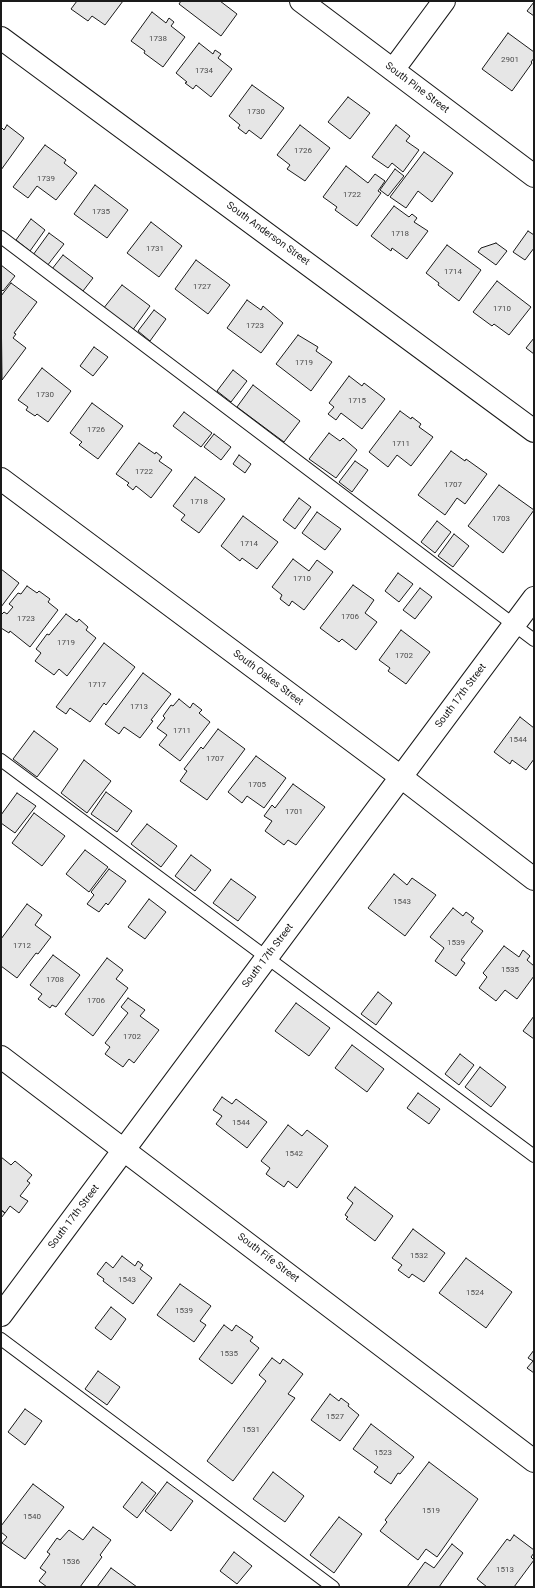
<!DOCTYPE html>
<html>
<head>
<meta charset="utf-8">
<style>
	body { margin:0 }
	#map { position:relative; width:535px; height:1588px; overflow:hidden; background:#fff; font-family:Roboto,sans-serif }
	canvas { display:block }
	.frame { position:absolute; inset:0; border:2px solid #1a1a1a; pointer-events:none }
</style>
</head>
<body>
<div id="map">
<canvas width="535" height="1588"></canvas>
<div class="frame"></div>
</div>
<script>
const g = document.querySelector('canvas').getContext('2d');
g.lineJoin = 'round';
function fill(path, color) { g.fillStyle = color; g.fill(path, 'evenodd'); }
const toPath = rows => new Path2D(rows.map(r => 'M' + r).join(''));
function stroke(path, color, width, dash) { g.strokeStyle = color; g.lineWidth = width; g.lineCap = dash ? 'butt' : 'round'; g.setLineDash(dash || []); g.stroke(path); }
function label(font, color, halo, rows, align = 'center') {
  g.font = font + ' Roboto,sans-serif'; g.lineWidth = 3; g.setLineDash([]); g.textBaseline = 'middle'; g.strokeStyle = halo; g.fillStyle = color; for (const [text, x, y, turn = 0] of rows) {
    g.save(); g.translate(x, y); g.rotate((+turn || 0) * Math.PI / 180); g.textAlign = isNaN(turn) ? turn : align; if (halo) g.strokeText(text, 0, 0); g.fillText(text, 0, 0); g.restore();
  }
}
const building = toPath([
	[77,1,123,1,105,25,92,16,88,21,71,9,77,1],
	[181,1,220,1,237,14,221,36,179,4,181,1],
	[534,2,534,16,527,11,534,2],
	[152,12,166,23,169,18,174,22,171,26,185,37,163,67,144,53,145,51,131,41,152,12],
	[508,33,534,52,534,58,531,62,532,63,512,91,482,69,508,33],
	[199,43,213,54,215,50,221,54,218,58,232,69,211,97,196,85,193,89,185,83,187,82,176,73,199,43],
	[252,85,284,108,261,139,249,130,246,134,238,128,240,125,229,116,252,85],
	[348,97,370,113,350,139,328,122,348,97],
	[7,125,24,138,1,170,1,127,4,130,7,125],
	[300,125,330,148,305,181,287,169,290,165,277,155,300,125],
	[396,125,410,136,406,141,419,150,403,172,392,163,388,168,372,157,396,125],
	[45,145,66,160,64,163,77,173,56,200,37,186,28,198,13,187,45,145],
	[424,152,453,173,432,202,418,191,406,208,390,197,424,152],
	[346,166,368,183,375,174,385,181,378,191,381,193,357,226,335,210,337,207,323,197,346,166],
	[395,169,404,176,388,196,380,190,395,169],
	[95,185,128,210,107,238,74,214,95,185],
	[394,206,409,217,412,214,417,218,414,222,428,231,407,259,392,248,391,251,371,236,394,206],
	[31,219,45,230,30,251,16,240,31,219],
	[151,222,182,246,159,277,127,253,151,222],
	[528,231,534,235,534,248,525,260,513,252,528,231],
	[49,233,64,244,47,266,33,255,49,233],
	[496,243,507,251,496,265,478,252,481,248,496,243],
	[447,245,481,270,459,301,438,285,439,283,426,273,447,245],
	[63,255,93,278,83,291,52,269,63,255],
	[196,260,230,285,208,314,175,289,196,260],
	[1,265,15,276,3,291,1,289,1,265],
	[497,281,531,307,509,335,494,324,492,326,473,312,497,281],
	[11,283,37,302,14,333,16,334,13,338,26,348,2,380,1,296,11,283],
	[122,285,150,306,132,331,103,309,122,285],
	[247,300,261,310,263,306,283,323,261,353,227,328,247,300],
	[154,310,166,319,150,341,138,331,154,310],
	[298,335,318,347,316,351,332,362,311,391,276,364,298,335],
	[534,338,534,354,526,348,534,338],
	[94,347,108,357,93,376,80,366,94,347],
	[42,368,71,391,48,422,37,414,35,416,26,410,28,407,18,400,42,368],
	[233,370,247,381,231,402,217,391,233,370],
	[349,376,362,386,364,383,385,399,362,429,341,413,336,420,328,414,334,407,329,403,349,376],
	[253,385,300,421,284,442,237,407,253,385],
	[92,403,123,426,98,459,79,445,82,442,70,433,92,403],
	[400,411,411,419,412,417,421,424,419,427,433,437,411,466,397,455,388,467,369,452,400,411],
	[184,412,212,433,201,447,173,426,184,412],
	[329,433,340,441,343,438,357,450,336,478,309,459,329,433],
	[214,434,231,447,221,460,204,447,214,434],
	[139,443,155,454,156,452,162,457,159,461,172,470,151,498,136,486,133,490,127,485,129,483,116,474,139,443],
	[451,451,465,461,466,459,487,474,465,504,457,498,445,515,418,495,451,451],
	[239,455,251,464,245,473,233,464,239,455],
	[355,461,368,470,352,492,339,482,355,461],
	[195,477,225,499,199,533,181,520,185,515,173,506,195,477],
	[499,485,534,510,503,553,468,526,499,485],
	[299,498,311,507,295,529,283,520,299,498],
	[317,512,341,529,325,550,302,533,317,512],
	[243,516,278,542,257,569,242,558,240,561,221,546,243,516],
	[437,521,451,532,435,553,421,542,437,521],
	[454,534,469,546,453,567,438,556,454,534],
	[293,559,309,571,317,560,333,572,304,610,292,601,289,606,280,599,282,595,272,587,293,559],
	[1,569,19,583,1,607,1,569],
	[398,573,413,584,399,602,385,591,398,573],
	[353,585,374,600,365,613,377,622,356,650,342,639,339,642,320,628,353,585],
	[27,586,37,593,39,591,50,599,48,602,58,610,30,647,10,631,9,633,1,628,1,615,4,612,7,614,13,607,9,604,18,593,21,594,27,586],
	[420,588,432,597,415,619,403,610,420,588],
	[66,614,77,622,79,619,88,627,86,630,96,638,67,676,59,669,54,675,35,661,41,653,36,649,47,634,49,635,66,614],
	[401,630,430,652,406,684,388,671,390,668,379,660,401,630],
	[104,643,135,667,106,705,104,703,90,722,70,708,66,714,56,707,104,643],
	[143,673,171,694,151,720,153,721,140,738,124,727,119,734,105,724,143,673],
	[179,699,190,708,193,703,202,710,199,713,210,722,180,761,159,745,167,735,157,728,165,718,163,716,171,705,173,706,179,699],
	[520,717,534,728,534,759,526,770,512,760,510,764,494,752,520,717],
	[218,729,245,749,207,800,180,781,187,771,184,769,201,747,203,749,218,729],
	[34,731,58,749,37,777,13,759,34,731],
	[256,756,286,778,264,808,247,796,242,803,228,792,256,756],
	[84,760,111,781,87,813,61,793,84,760],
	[293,784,325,807,296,845,288,840,284,845,265,831,272,821,264,816,272,805,275,808,293,784],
	[106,792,132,811,117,832,91,814,106,792],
	[17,793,36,806,15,833,1,823,1,815,17,793],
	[34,813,65,836,42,866,12,843,34,813],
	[147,824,177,846,161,867,131,844,147,824],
	[85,850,108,867,89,892,66,874,85,850],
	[191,855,211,870,195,891,175,876,191,855],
	[109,869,126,881,108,905,106,903,99,912,87,904,94,895,91,892,109,869],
	[394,874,407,885,412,878,436,895,405,936,368,908,394,874],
	[231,879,256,897,238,921,213,903,231,879],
	[149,899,166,912,145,939,128,927,149,899],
	[27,904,42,915,35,925,51,937,38,954,36,953,17,978,1,966,1,939,27,904],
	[453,908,463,916,466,912,474,918,471,922,483,931,461,960,465,963,456,976,435,961,444,948,430,937,453,908],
	[504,946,519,957,523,950,530,956,527,960,534,966,534,976,517,999,505,990,496,1001,479,988,487,977,483,973,504,946],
	[53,955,80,975,56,1007,52,1005,50,1008,38,999,42,994,30,985,53,955],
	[107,958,123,970,116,979,128,988,93,1036,65,1014,107,958],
	[378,992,392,1003,376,1025,361,1014,378,992],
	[128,998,145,1010,140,1016,159,1030,134,1063,129,1059,123,1067,105,1054,110,1047,105,1043,128,1013,121,1007,128,998],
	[296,1003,330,1028,309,1056,275,1031,296,1003],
	[534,1016,534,1039,523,1031,534,1016],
	[352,1045,384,1069,367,1092,335,1068,352,1045],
	[460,1054,474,1065,459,1085,445,1074,460,1054],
	[480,1067,506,1087,491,1107,465,1087,480,1067],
	[418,1093,440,1109,429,1124,407,1108,418,1093],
	[222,1097,232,1104,236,1099,267,1122,247,1148,216,1124,222,1116,213,1110,222,1097],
	[288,1125,302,1136,307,1130,328,1146,297,1188,288,1181,284,1187,266,1174,270,1168,261,1161,288,1125],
	[1,1157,11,1165,15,1161,32,1175,27,1181,30,1183,20,1196,28,1201,19,1213,10,1206,5,1213,1,1210,1,1157],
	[355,1187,393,1216,375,1241,346,1219,348,1217,345,1215,353,1203,347,1198,355,1187],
	[1,1210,5,1213,1,1218,1,1210],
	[413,1229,445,1253,424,1282,412,1274,409,1278,398,1270,402,1265,392,1258,413,1229],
	[122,1256,135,1266,138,1261,143,1265,140,1269,152,1278,133,1304,103,1281,104,1279,97,1274,106,1262,113,1268,122,1256],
	[466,1258,512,1292,486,1328,439,1293,466,1258],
	[180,1284,211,1306,200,1321,206,1325,194,1342,157,1315,180,1284],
	[111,1307,126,1319,111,1340,95,1328,111,1307],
	[224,1325,232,1331,236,1325,253,1337,250,1341,259,1348,232,1384,199,1359,224,1325],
	[534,1350,534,1373,527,1368,533,1361,528,1358,534,1350],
	[272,1358,280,1364,283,1359,303,1374,288,1394,295,1398,233,1481,207,1461,266,1381,259,1375,272,1358],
	[98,1371,120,1387,107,1405,85,1389,98,1371],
	[330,1394,339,1401,341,1398,349,1404,348,1406,359,1415,340,1441,311,1420,330,1394],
	[25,1409,42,1421,25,1445,8,1432,25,1409],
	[371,1424,414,1457,400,1474,398,1473,391,1484,374,1472,378,1467,353,1449,371,1424],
	[429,1462,478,1499,437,1557,426,1549,418,1560,380,1531,387,1522,385,1520,429,1462],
	[273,1472,304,1496,285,1522,253,1499,273,1472],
	[142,1482,156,1493,137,1518,123,1507,142,1482],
	[167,1482,193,1501,171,1531,145,1511,167,1482],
	[33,1484,64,1507,25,1559,2,1543,7,1537,1,1532,1,1526,33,1484],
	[339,1517,362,1534,334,1573,310,1555,339,1517],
	[93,1527,111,1540,100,1555,102,1557,80,1587,47,1587,39,1581,46,1572,40,1568,50,1554,47,1552,57,1538,60,1540,69,1530,83,1540,93,1527],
	[514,1535,534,1550,534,1553,531,1557,534,1560,514,1587,487,1587,477,1579,507,1539,510,1541,514,1535],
	[452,1544,463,1553,439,1587,407,1587,425,1562,434,1568,452,1544],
	[234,1552,252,1566,237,1584,220,1571,234,1552],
	[111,1568,137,1587,97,1587,111,1568]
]);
fill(building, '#e6e6e6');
stroke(building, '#1a1a1a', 1);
const service = toPath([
	[1,237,534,640],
	[1,760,534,1156],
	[1,1339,333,1587]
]);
const minor = toPath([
	[301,1,534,176],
	[1,38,534,431],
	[393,70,444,1],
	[1,479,401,777,534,879],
	[1,1057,534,1461],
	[1,1315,534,598]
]);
stroke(service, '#1a1a1a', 14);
stroke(minor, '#1a1a1a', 24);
stroke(service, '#fff', 12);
stroke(minor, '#fff', 22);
label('8px', '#4d4d4d', null, [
	["1738",158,39],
	["2901",510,60],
	["1734",204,71],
	["1730",256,112],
	["1726",303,151],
	["1739",46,179],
	["1722",352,195],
	["1735",101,212],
	["1718",400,234],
	["1731",155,249],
	["1714",453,272],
	["1727",202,287],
	["1710",502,309],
	["1723",255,326],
	["1719",304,363],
	["1730",45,395],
	["1715",357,401],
	["1726",96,430],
	["1711",401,444],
	["1722",144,472],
	["1707",453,485],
	["1718",199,502],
	["1703",501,519],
	["1714",249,544],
	["1710",302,579],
	["1706",350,617],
	["1723",26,619],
	["1719",66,643],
	["1702",404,656],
	["1717",97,685],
	["1713",139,707],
	["1711",182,731],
	["1544",518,740],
	["1707",215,759],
	["1705",257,785],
	["1701",294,812],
	["1543",402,902],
	["1539",456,943],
	["1712",22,946],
	["1535",510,970],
	["1708",55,980],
	["1706",96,1001],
	["1702",132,1037],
	["1544",241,1123],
	["1542",294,1154],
	["1532",419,1256],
	["1543",127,1280],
	["1524",475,1293],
	["1539",184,1311],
	["1535",229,1354],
	["1527",335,1417],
	["1531",251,1430],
	["1523",383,1453],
	["1519",431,1511],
	["1540",32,1517],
	["1536",71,1562],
	["1513",505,1570]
]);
label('10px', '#1a1a1a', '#fff', [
	["South Pine Street",417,88,37],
	["South Anderson Street",268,234,36],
	["South Oakes Street",268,678,37],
	["South 17th Street",461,696,-53],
	["South 17th Street",268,956,-53],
	["South 17th Street",74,1217,-53],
	["South Fife Street",268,1258,37]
]);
</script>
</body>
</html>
